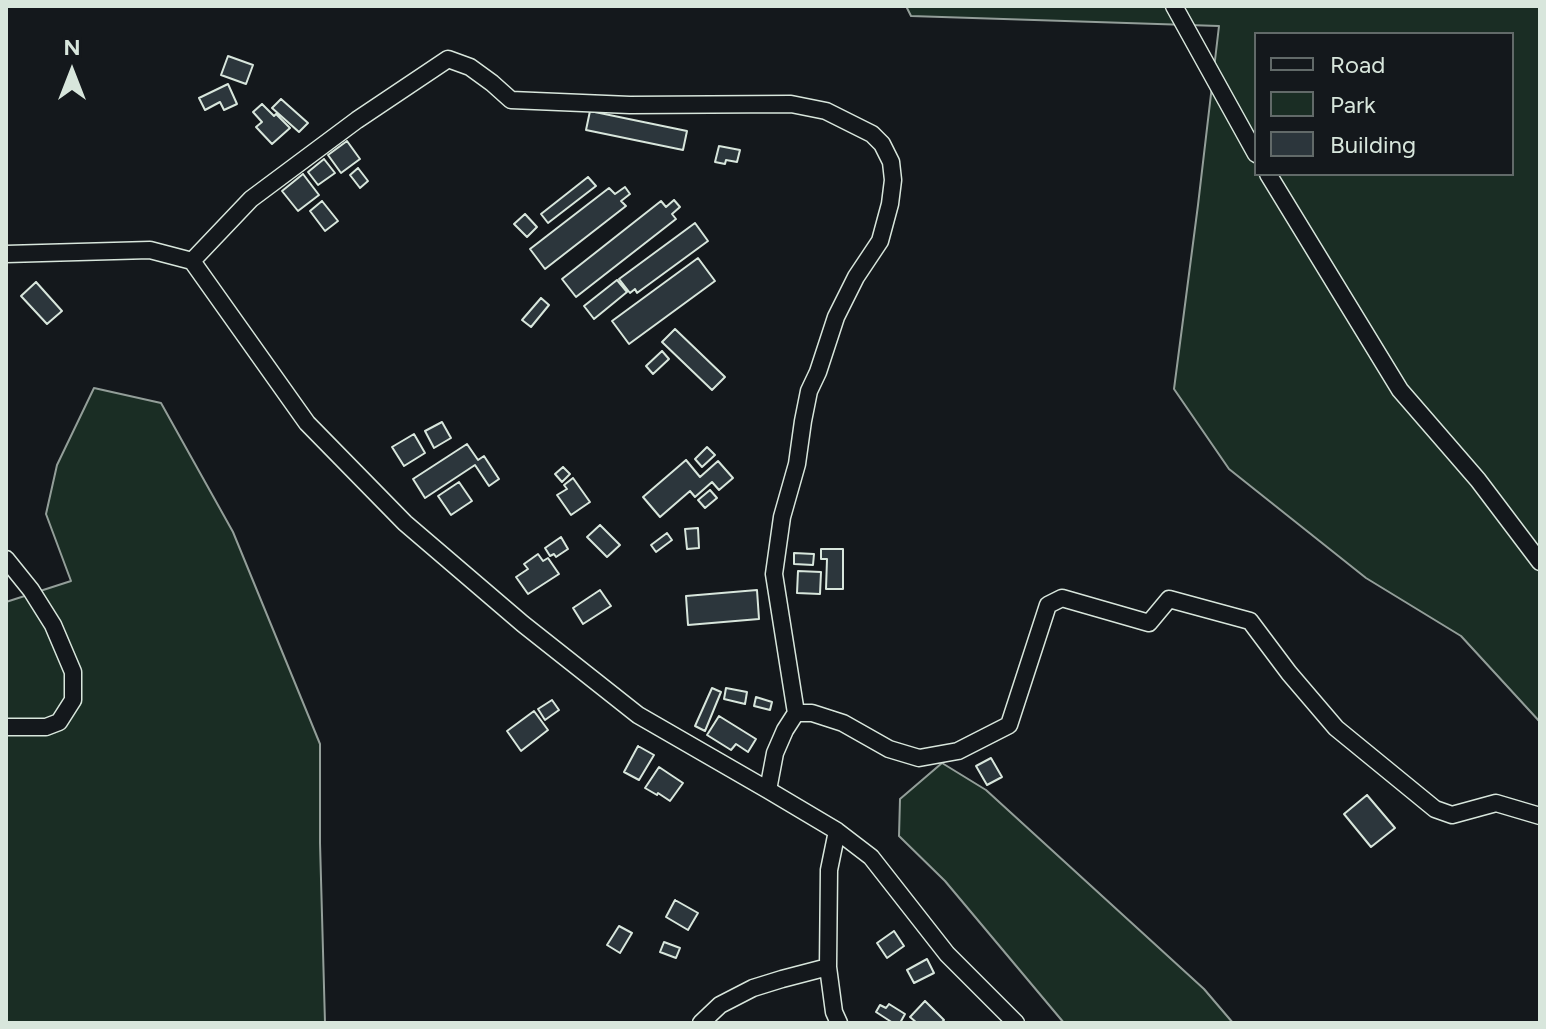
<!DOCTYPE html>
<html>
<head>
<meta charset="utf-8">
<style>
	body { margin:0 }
	#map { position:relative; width:1546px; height:1029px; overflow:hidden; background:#14181c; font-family:Figtree,sans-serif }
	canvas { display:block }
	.frame { position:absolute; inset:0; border:8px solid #d8e6dc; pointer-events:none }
	.legend { position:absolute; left:1254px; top:32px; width:260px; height:144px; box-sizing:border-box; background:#14181c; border:2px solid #626a69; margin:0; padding:10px 14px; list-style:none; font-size:24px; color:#d8e6dc }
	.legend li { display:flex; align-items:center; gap:16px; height:40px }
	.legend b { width:40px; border:2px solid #626a69 }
	.north { position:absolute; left:32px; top:32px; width:80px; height:80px; -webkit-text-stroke:6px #14181c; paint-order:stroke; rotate:0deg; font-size:22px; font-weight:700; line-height:32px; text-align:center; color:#d8e6dc }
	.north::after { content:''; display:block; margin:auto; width:28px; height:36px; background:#d8e6dc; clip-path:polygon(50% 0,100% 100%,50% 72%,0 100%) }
</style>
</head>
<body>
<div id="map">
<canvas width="1546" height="1029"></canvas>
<div class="frame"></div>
<ul class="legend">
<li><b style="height:10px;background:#14181c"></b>Road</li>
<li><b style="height:22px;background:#1a2d24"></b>Park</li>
<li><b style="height:22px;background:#2c363c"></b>Building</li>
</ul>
<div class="north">N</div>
</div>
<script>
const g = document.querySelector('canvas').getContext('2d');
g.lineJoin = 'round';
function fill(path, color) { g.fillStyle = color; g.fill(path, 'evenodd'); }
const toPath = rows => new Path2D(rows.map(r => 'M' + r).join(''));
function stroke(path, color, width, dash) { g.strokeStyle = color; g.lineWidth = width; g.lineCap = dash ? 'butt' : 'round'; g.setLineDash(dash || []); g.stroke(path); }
const green = toPath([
	[906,6,1540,6,1540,722,1461,636,1366,578,1229,469,1174,389,1198,205,1219,26,911,16,906,6],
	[1256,34,1512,34,1512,174,1256,174,1256,34],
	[94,388,161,403,233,532,320,744,320,843,325,1023,6,1023,6,602,71,581,46,514,57,465,94,388],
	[942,763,986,790,1204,989,1233,1023,1064,1023,945,881,899,836,900,799,942,763]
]);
fill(green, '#1a2d24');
stroke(green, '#939e99', 2);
const building = toPath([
	[228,56,253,65,246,84,221,75,228,56],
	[228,84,237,104,224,110,220,102,205,110,199,98,228,84],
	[281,99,308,123,299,132,272,108,281,99],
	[262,104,274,116,276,114,290,128,272,144,256,127,262,122,253,112,262,104],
	[590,111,687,131,683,150,586,130,590,111],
	[347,141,360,159,341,173,328,155,347,141],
	[719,146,740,150,737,162,726,160,725,164,715,162,719,146],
	[324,159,335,173,318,185,308,172,324,159],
	[358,168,368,181,360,188,350,175,358,168],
	[303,174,319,195,298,211,282,191,303,174],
	[588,177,596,186,548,223,541,214,588,177],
	[625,187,630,194,621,201,626,206,545,269,530,249,609,188,615,194,625,187],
	[674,200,680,207,672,214,676,219,576,297,562,279,661,201,666,207,674,200],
	[322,201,338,221,325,231,310,211,322,201],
	[525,214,537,227,527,237,514,224,525,214],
	[695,223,708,241,637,293,635,289,630,293,619,279,695,223],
	[698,258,715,281,629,344,612,321,698,258],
	[617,280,627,292,594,319,584,306,617,280],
	[36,282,62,311,47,324,21,296,36,282],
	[541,298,549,305,531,327,522,320,541,298],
	[675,329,725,377,712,390,662,342,675,329],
	[662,351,669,359,653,374,646,366,662,351],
	[442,422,451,438,434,448,425,431,442,422],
	[414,434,425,453,404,466,392,447,414,434],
	[467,444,478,460,484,456,499,479,489,486,475,465,425,498,413,479,467,444],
	[707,447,715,455,702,467,695,459,707,447],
	[686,460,700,477,718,461,733,478,719,490,712,482,695,497,690,491,660,517,643,497,686,460],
	[563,467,570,474,562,482,555,474,563,467],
	[573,478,590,502,571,515,557,495,567,489,564,485,573,478],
	[459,482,472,501,451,515,438,496,459,482],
	[710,490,717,498,705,508,698,500,710,490],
	[600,525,620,545,607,557,587,537,600,525],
	[698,528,699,548,687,549,685,529,698,528],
	[667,533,672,540,656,552,651,545,667,533],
	[561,537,568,549,556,557,554,554,550,556,545,548,561,537],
	[821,549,843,549,843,589,826,589,827,559,821,559,821,549],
	[794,553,814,554,813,565,794,564,794,553],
	[538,554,543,561,548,558,559,574,528,594,516,577,528,569,524,564,538,554],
	[798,571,821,572,820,594,797,593,798,571],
	[600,590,611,606,583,624,573,608,600,590],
	[757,590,759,619,688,625,686,596,757,590],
	[712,688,721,692,705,731,695,726,712,688],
	[726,688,747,692,745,704,724,699,726,688],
	[756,697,772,702,770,710,754,706,756,697],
	[552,700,559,710,545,720,538,709,552,700],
	[534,711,548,730,521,751,507,731,534,711],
	[719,716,756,739,748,752,736,744,731,750,707,735,719,716],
	[638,746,654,755,639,780,624,772,638,746],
	[991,758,1002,777,987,785,976,766,991,758],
	[659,767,683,783,670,801,658,793,657,795,645,788,659,767],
	[1367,795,1395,828,1371,847,1344,814,1367,795],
	[675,900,698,913,688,930,666,917,675,900],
	[619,926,632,933,620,953,607,945,619,926],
	[894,931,904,946,887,958,877,943,894,931],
	[664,942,680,948,676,958,660,952,664,942],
	[927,959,934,973,914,983,907,970,927,959],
	[925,1001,944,1020,941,1023,917,1023,910,1017,925,1001],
	[889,1004,905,1014,900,1023,893,1023,876,1012,880,1005,886,1008,889,1004]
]);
fill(building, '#2c363c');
stroke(building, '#d8e6dc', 2);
const minor = toPath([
	[1174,6,1256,154],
	[1268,174,1400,390,1478,480,1540,562],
	[6,254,150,250,192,261,307,423,405,523,523,624,638,715,768,790,837,831,871,857,947,954,1016,1023],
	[192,261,251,199,357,120,448,59,470,67,492,83,511,100,630,105,791,104,826,111,872,134,882,144,891,162,893,180,890,204,880,241,856,277,836,317,818,372,809,391,803,421,797,464,782,517,774,574,796,713,785,730,775,753,768,790],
	[6,559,31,590,53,625,73,672,73,700,59,722,46,727,6,727],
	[796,713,812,713,843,723,889,749,919,758,958,751,1009,725,1048,605,1062,598,1149,623,1169,599,1250,621,1289,673,1336,728,1435,809,1452,815,1496,803,1540,816],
	[837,831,829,870,828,967,834,1012,839,1023],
	[701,1023,720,1005,753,988,782,979,828,967]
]);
stroke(minor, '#d8e6dc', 19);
stroke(minor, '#14181c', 16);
</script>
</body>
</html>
